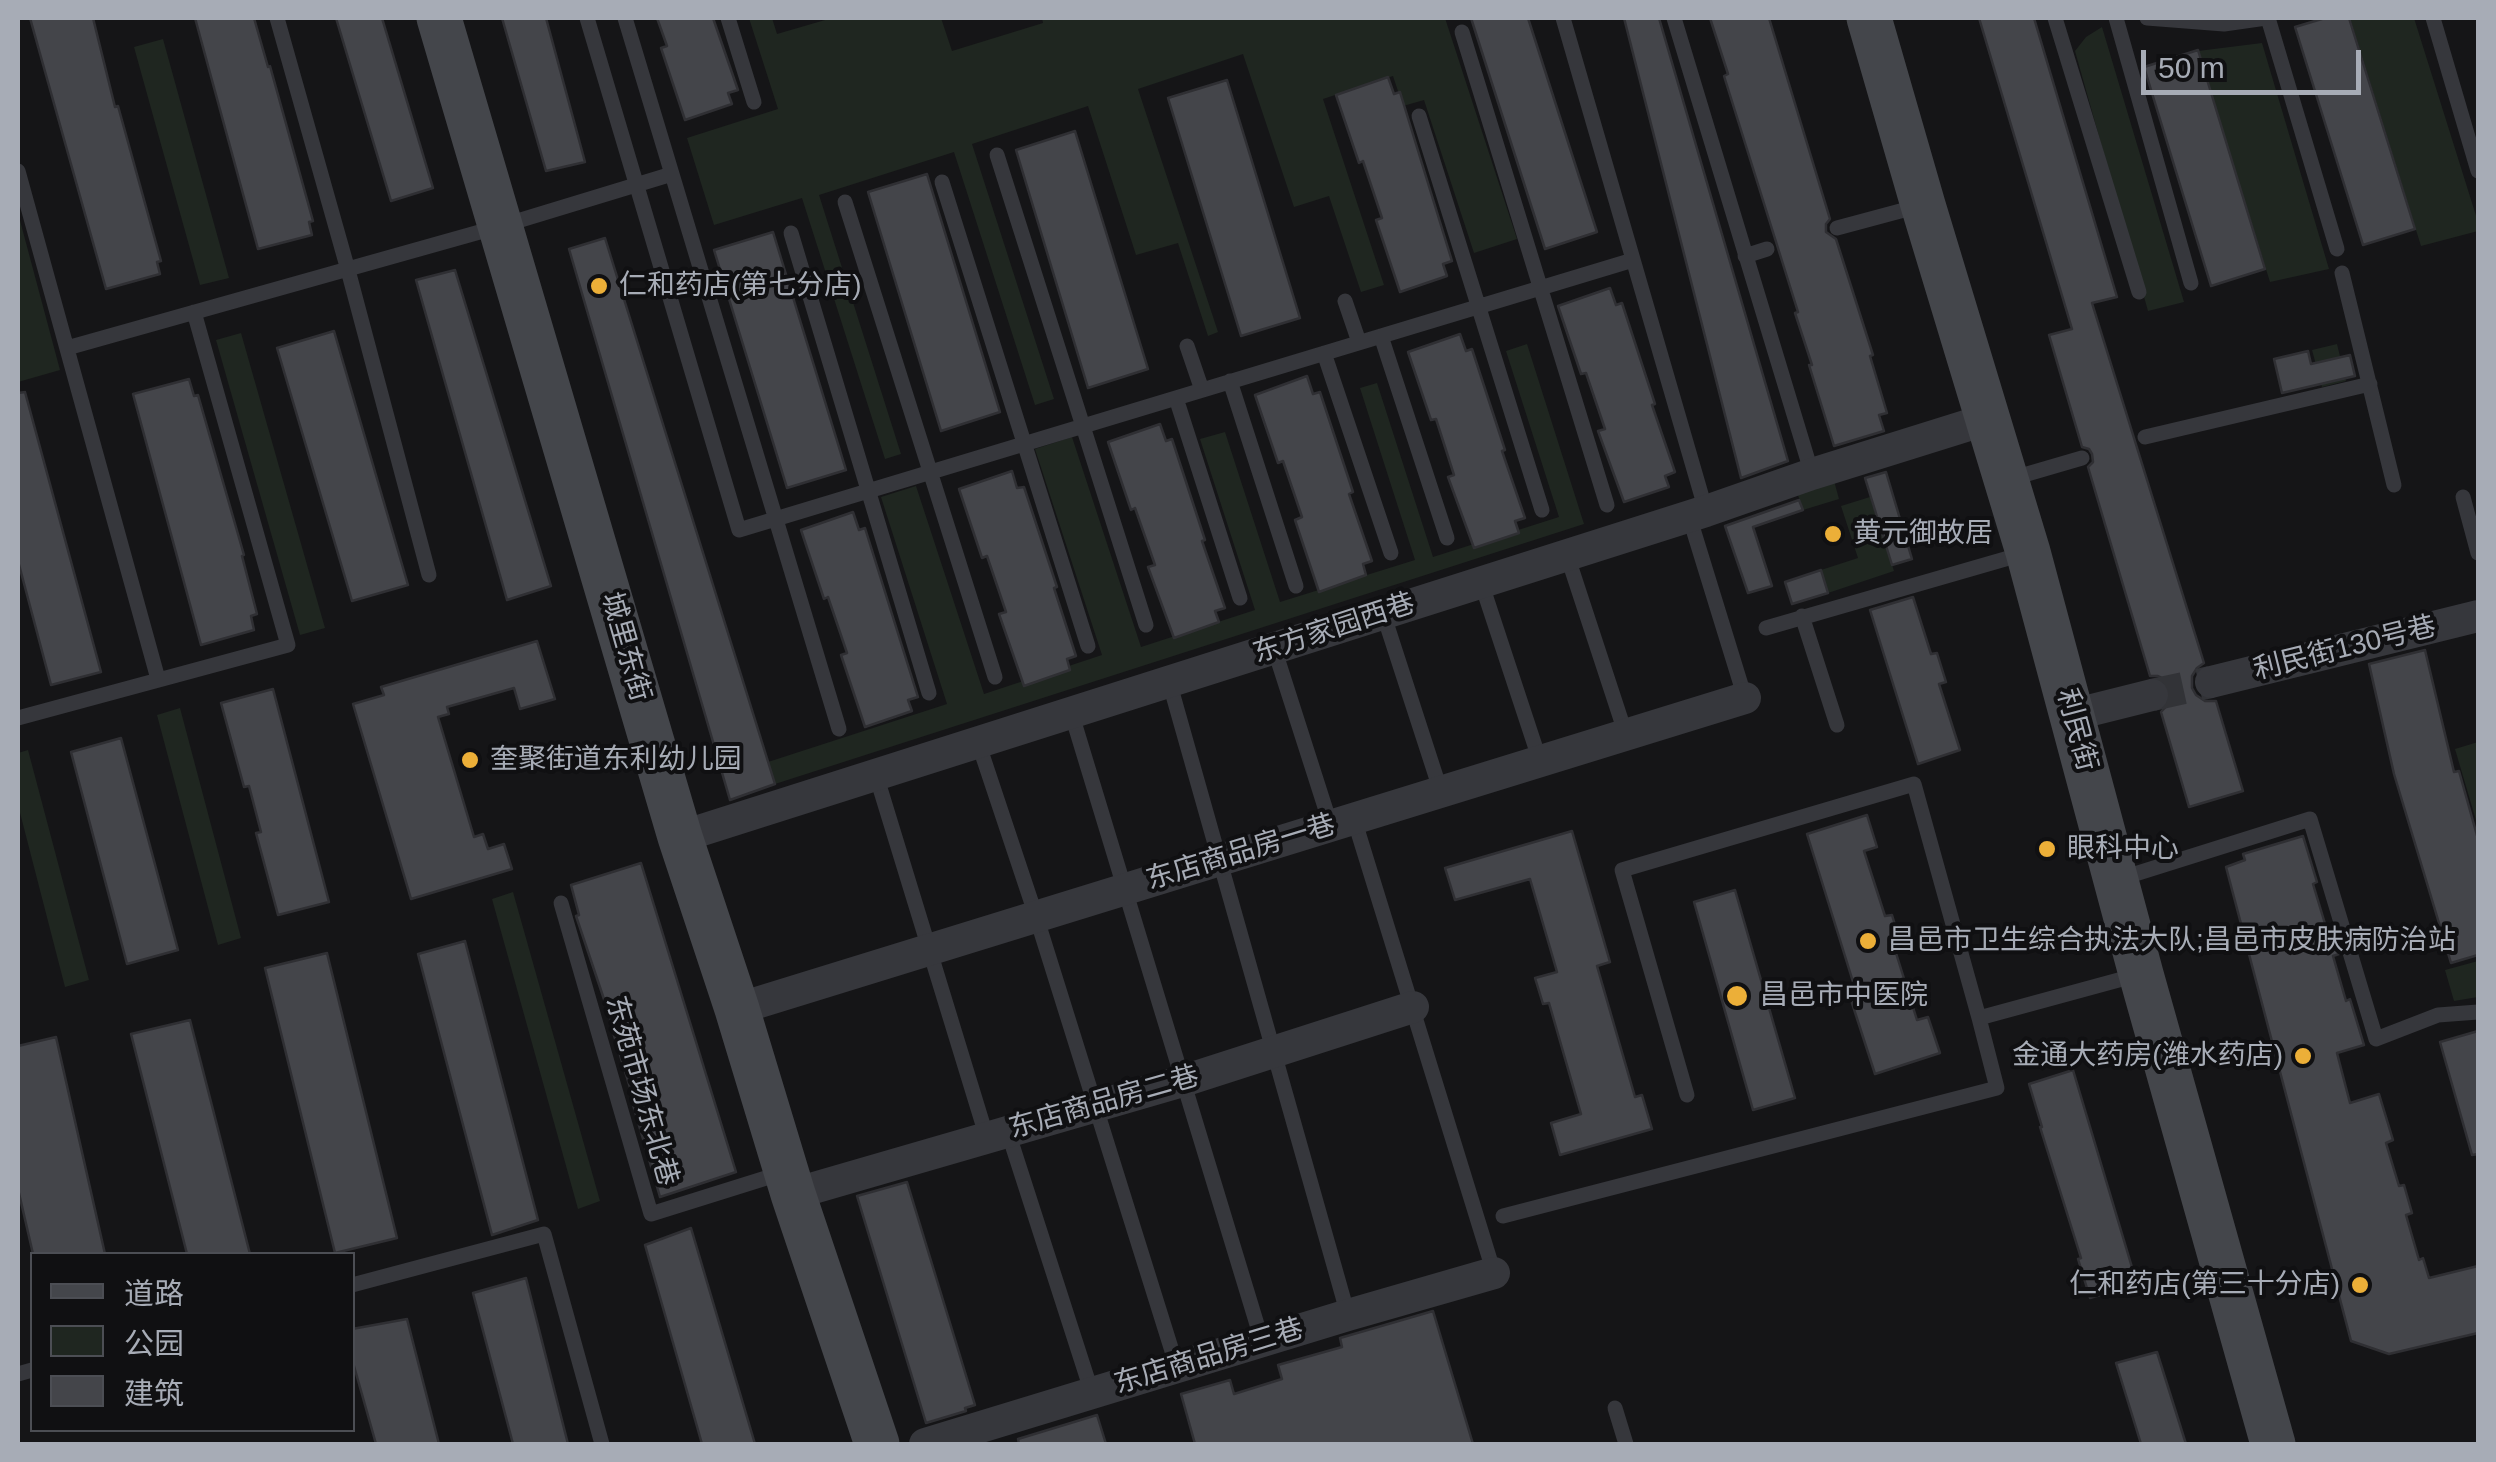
<!DOCTYPE html>
<html>
<head>
<meta charset="utf-8">
<style>
	body { margin:0 }
	#map { position:relative; width:2496px; height:1462px; overflow:hidden; background:#151517; font-family:Arial,"Noto Sans SC",sans-serif }
	canvas { display:block }
	.frame { position:absolute; inset:0; border:20px solid #a7acb6; pointer-events:none }
	.legend { position:absolute; left:30px; top:1252px; width:325px; height:180px; box-sizing:border-box; background:#101012; border:2px solid #4c4e54; margin:0; padding:12px 18px; list-style:none; font-size:30px; color:#a7acb6 }
	.legend li { display:flex; align-items:center; gap:20px; height:50px }
	.legend b { width:50px; border:2px solid #4c4e54 }
	.scale { position:absolute; left:2141px; top:50px; width:220px; height:45px; box-sizing:border-box; border:5px solid #a7acb6; border-top:0; padding-left:12px; font-size:30px; line-height:35px; white-space:nowrap; color:#a7acb6; -webkit-text-stroke:8px #101012; paint-order:stroke }
</style>
</head>
<body>
<div id="map">
<canvas width="2496" height="1462"></canvas>
<div class="frame"></div>
<ul class="legend">
<li><b style="height:12px;background:#44464b"></b>道路</li>
<li><b style="height:28px;background:#1f2620"></b>公园</li>
<li><b style="height:28px;background:#44454a"></b>建筑</li>
</ul>
<div class="scale">50 m</div>
</div>
<script>
const g = document.querySelector('canvas').getContext('2d');
g.lineJoin = 'round';
function fill(path, color) { g.fillStyle = color; g.fill(path, 'evenodd'); }
const toPath = rows => new Path2D(rows.map(r => 'M' + r).join(''));
function stroke(path, color, width, dash) { g.strokeStyle = color; g.lineWidth = width; g.lineCap = dash ? 'butt' : 'round'; g.setLineDash(dash || []); g.stroke(path); }
function label(font, color, halo, rows, align = 'center') {
  g.font = font + ' Arial,"Noto Sans SC",sans-serif'; g.lineWidth = 8; g.setLineDash([]); g.textBaseline = 'middle'; g.strokeStyle = halo; g.fillStyle = color; for (const [text, x, y, turn = 0] of rows) {
    g.save(); g.translate(x, y); g.rotate((+turn || 0) * Math.PI / 180); g.textAlign = isNaN(turn) ? turn : align; if (halo) g.strokeText(text, 0, 0); g.fillText(text, 0, 0); g.restore();
  }
}
fill(toPath([
	[749,18,772,18,777,34,832,18,941,18,952,51,1043,23,1042,18,1445,18,1517,239,1474,253,1424,100,1403,106,1393,76,1323,99,1384,285,1361,292,1329,196,1294,207,1243,54,1138,89,1218,332,1208,336,1178,243,1136,255,1088,106,972,144,1054,399,1035,405,954,152,819,195,901,454,885,459,802,198,714,225,687,138,778,109],
	[2350,18,2414,18,2478,222,2478,231,2421,246],
	[2102,27,2184,302,2148,311,2075,51,2086,37],
	[163,39,229,278,200,285,134,47],
	[2262,43,2329,269,2270,282,2198,51],
	[18,213,60,370,18,382],
	[241,333,325,628,300,635,216,340],
	[1527,344,1584,524,775,784,768,762,947,704,881,497,916,486,984,694,1102,655,1035,449,1072,437,1141,647,1255,610,1200,439,1225,432,1280,602,1415,560,1360,388,1377,383,1433,557,1559,517,1506,351],
	[2337,344,2346,381,2322,387,2312,350],
	[1833,477,1839,499,1803,510,1796,489],
	[1870,497,1894,571,1828,593,1821,570,1858,558,1841,506],
	[180,708,241,938,218,945,157,715],
	[2478,742,2478,827,2455,749],
	[28,750,89,980,65,987,18,805,18,753],
	[513,892,600,1201,578,1209,492,899],
	[2478,961,2478,997,2454,1001,2445,970]
]), '#1f2620');
const building = toPath([
	[30,18,93,18,115,107,118,106,161,261,157,262,160,274,106,289,30,18],
	[195,18,254,18,268,67,270,66,313,221,309,222,312,235,258,249,195,18],
	[336,18,382,18,433,188,391,201,336,18],
	[502,18,546,18,585,162,546,171,502,18],
	[657,18,713,18,738,90,728,93,732,104,685,120,661,48,667,46,657,18],
	[1471,18,1528,18,1597,232,1545,249,1471,18],
	[1624,18,1659,18,1788,461,1741,478,1624,18],
	[1710,18,1769,18,1830,219,1826,224,1826,232,1836,239,1873,355,1870,356,1887,413,1879,415,1884,431,1834,446,1809,365,1812,365,1795,313,1798,312,1724,76,1728,74,1710,18],
	[1979,18,2034,18,2117,297,2092,303,2204,663,2197,668,2192,676,2192,688,2196,695,2205,701,2216,701,2243,791,2189,807,2161,712,2171,701,2171,689,2166,680,2158,676,2150,676,2088,467,2093,462,2092,454,2089,449,2082,447,2049,335,2072,329,1979,18],
	[2325,18,2349,18,2415,229,2363,245,2295,27,2325,18],
	[2198,50,2265,269,2211,286,2144,67,2198,50],
	[1388,77,1394,94,1400,92,1452,261,1443,264,1447,276,1400,292,1376,220,1382,218,1363,161,1359,163,1336,95,1388,77],
	[1227,80,1300,318,1241,336,1168,98,1227,80],
	[1075,131,1148,369,1088,388,1016,150,1075,131],
	[927,174,1000,412,941,431,868,192,927,174],
	[773,232,846,470,787,488,714,250,773,232],
	[605,238,775,784,730,800,569,249,605,238],
	[455,270,551,586,507,600,416,280,455,270],
	[1610,288,1616,305,1622,303,1655,404,1652,405,1675,472,1665,476,1669,487,1624,502,1598,431,1605,429,1586,373,1581,374,1558,306,1610,288],
	[334,331,408,585,352,601,277,348,334,331],
	[1460,334,1466,351,1472,349,1505,450,1502,451,1525,518,1515,521,1519,533,1474,548,1448,477,1454,475,1436,419,1431,420,1408,352,1460,334],
	[2308,351,2311,364,2350,355,2355,376,2282,393,2274,359,2308,351],
	[1307,376,1313,394,1320,392,1353,492,1349,494,1372,561,1363,564,1366,575,1319,592,1295,520,1302,517,1283,461,1278,463,1255,395,1307,376],
	[189,379,194,396,198,395,244,555,242,556,257,614,251,616,254,630,201,645,133,394,189,379],
	[25,392,101,672,51,685,18,561,18,393,25,392],
	[1160,424,1166,441,1172,439,1205,540,1202,541,1225,608,1215,611,1219,622,1174,638,1148,567,1155,565,1135,508,1131,510,1108,442,1160,424],
	[1012,471,1017,488,1024,487,1057,587,1054,588,1076,656,1067,659,1070,670,1024,686,999,614,1006,612,987,556,982,558,959,489,1012,471],
	[1886,472,1912,559,1892,565,1865,478,1886,472],
	[1799,500,1803,510,1753,527,1772,586,1748,593,1725,526,1799,500],
	[853,512,859,530,865,528,918,697,908,700,912,711,865,727,841,655,847,653,828,597,824,599,801,530,853,512],
	[1821,570,1828,593,1792,604,1785,582,1821,570],
	[1913,597,1931,654,1937,653,1946,682,1939,684,1960,750,1918,764,1870,610,1913,597],
	[537,641,555,699,520,709,514,688,447,707,449,714,438,717,474,837,483,834,488,849,504,844,512,869,411,899,353,704,384,695,381,687,537,641],
	[2425,650,2454,772,2459,771,2478,839,2478,955,2451,963,2394,774,2369,664,2425,650],
	[273,689,329,902,278,915,256,833,261,832,249,786,244,787,221,703,273,689],
	[121,738,178,950,127,964,71,752,121,738],
	[1867,815,1877,847,1864,851,1885,916,1892,915,1903,951,1896,953,1917,1020,1928,1017,1940,1053,1875,1074,1851,1000,1858,998,1807,834,1867,815],
	[1572,831,1610,962,1597,966,1635,1097,1642,1095,1652,1129,1560,1155,1551,1123,1581,1114,1549,1003,1543,1004,1535,978,1557,972,1530,879,1455,900,1445,868,1572,831],
	[2303,836,2317,882,2313,884,2326,927,2330,926,2339,954,2333,956,2346,1001,2350,999,2364,1045,2337,1053,2350,1103,2379,1094,2393,1140,2386,1143,2399,1186,2404,1185,2412,1213,2406,1215,2419,1260,2423,1258,2429,1278,2478,1266,2478,1333,2389,1354,2351,1341,2226,867,2245,860,2243,854,2303,836],
	[641,863,736,1172,660,1197,633,1105,635,1104,612,1029,614,1029,576,916,579,915,571,885,641,863],
	[1735,890,1795,1098,1753,1110,1694,902,1735,890],
	[465,941,538,1220,492,1235,418,954,465,941],
	[327,953,397,1238,335,1253,265,968,327,953],
	[190,1020,250,1254,187,1254,131,1034,190,1020],
	[2478,1031,2478,1154,2472,1155,2440,1042,2478,1031],
	[56,1037,105,1254,33,1254,18,1189,18,1046,56,1037],
	[2073,1070,2137,1284,2090,1298,2078,1259,2081,1258,2040,1127,2042,1127,2029,1084,2073,1070],
	[907,1182,975,1405,965,1408,966,1411,926,1423,857,1196,907,1182],
	[691,1228,755,1444,702,1444,645,1245,691,1228],
	[526,1278,568,1444,513,1444,473,1293,526,1278],
	[1433,1311,1473,1444,1195,1444,1181,1394,1230,1380,1234,1394,1282,1379,1278,1365,1342,1347,1340,1338,1433,1311],
	[407,1319,439,1444,376,1444,352,1359,352,1329,407,1319],
	[2157,1352,2186,1444,2141,1444,2116,1363,2157,1352],
	[1097,1415,1106,1444,1019,1444,1018,1439,1097,1415]
]);
fill(building, '#44454a');
stroke(building, '#2f2f33', 2.5);
stroke(toPath([
	[2152,695,2211,682]
]), '#323337', 32, [32, 16]);
stroke(toPath([
	[277,18,348,270,429,575],
	[587,18,739,530,1633,260],
	[625,18,839,729],
	[728,18,754,102],
	[1563,18,1706,511],
	[1674,18,1812,474],
	[2055,18,2139,292],
	[2116,18,2191,283],
	[2147,18,2224,24,2266,18],
	[2268,18,2337,249],
	[2433,18,2478,171],
	[1462,32,1607,505],
	[1419,116,1542,510],
	[997,155,1146,625],
	[18,171,158,679],
	[942,182,1088,646],
	[845,202,995,677],
	[1837,228,1919,206],
	[791,233,929,693],
	[1745,256,1767,249],
	[2342,273,2394,485],
	[1345,301,1359,342],
	[1381,336,1447,538],
	[1187,346,1202,390],
	[67,348,501,226,672,174],
	[1324,353,1391,553],
	[1230,381,1296,586],
	[1176,398,1240,598],
	[2145,437,2370,384],
	[2010,479,2082,458],
	[2463,497,2478,553],
	[1689,516,1745,698],
	[1567,555,1626,735],
	[1481,582,1540,761],
	[1383,613,1441,792],
	[1802,616,1837,725],
	[1766,628,2026,553],
	[1274,648,1331,826],
	[1169,681,1348,1315],
	[1071,712,1262,1341],
	[18,718,288,645,194,312],
	[978,742,1036,916,1177,1367],
	[876,775,987,1138],
	[1354,819,1494,1273],
	[2119,879,2310,819,2376,1039,2438,1015,2478,1012],
	[561,903,651,1214,782,1173],
	[1687,1095,1622,870,1914,784,1979,1018,2137,975],
	[1008,1132,1092,1393],
	[1503,1216,1997,1088,1979,1018],
	[352,1285,544,1234,602,1444],
	[18,1374,32,1370],
	[1615,1408,1626,1444]
]), '#36373c', 15);
stroke(toPath([
	[2211,682,2478,616],
	[2072,715,2152,695],
	[680,837,1706,511,1812,474,1988,419],
	[737,1009,1745,698],
	[793,1194,1183,1081,1413,1007],
	[925,1444,1348,1315,1494,1273]
]), '#36373c', 32);
stroke(toPath([
	[439,18,680,837,737,1009,793,1194,877,1444],
	[1869,18,1923,205,2028,552,2141,974,2273,1444]
]), '#44464b', 45);
for (const [x, y, r, color] of [
	[599,286,10,"#ecaf38"],
	[1833,534,10,"#ecaf38"],
	[470,760,10,"#ecaf38"],
	[2047,849,10,"#ecaf38"],
	[1868,941,10,"#ecaf38"],
	[1737,996,12,"#ecaf38"],
	[2303,1056,10,"#ecaf38"],
	[2360,1285,10,"#ecaf38"]
]) { const dot = new Path2D(); dot.arc(x, y, r, 0, 2 * Math.PI); g.fillStyle = color; g.fill(dot); stroke(dot, '#101012', 4); }
label('28px', '#a7acb6', '#101012', [
	["仁和药店(第七分店)",619,286],
	["黄元御故居",1853,534],
	["奎聚街道东利幼儿园",490,760],
	["眼科中心",2067,849],
	["昌邑市卫生综合执法大队;昌邑市皮肤病防治站",1888,941],
	["昌邑市中医院",1760,996],
	["金通大药房(潍水药店)",2283,1056,"right"],
	["仁和药店(第三十分店)",2340,1285,"right"]
], 'left');
label('28px', '#a7acb6', '#101012', [
	["东方家园西巷",1334,629,-18],
	["城里东街",625,647,74],
	["利民街130号巷",2345,649,-14],
	["利民街",2076,730,75],
	["东店商品房一巷",1241,853,-17],
	["东苑市场东北巷",641,1091,74],
	["东店商品房二巷",1104,1103,-16],
	["东店商品房三巷",1209,1357,-17]
]);
</script>
</body>
</html>
